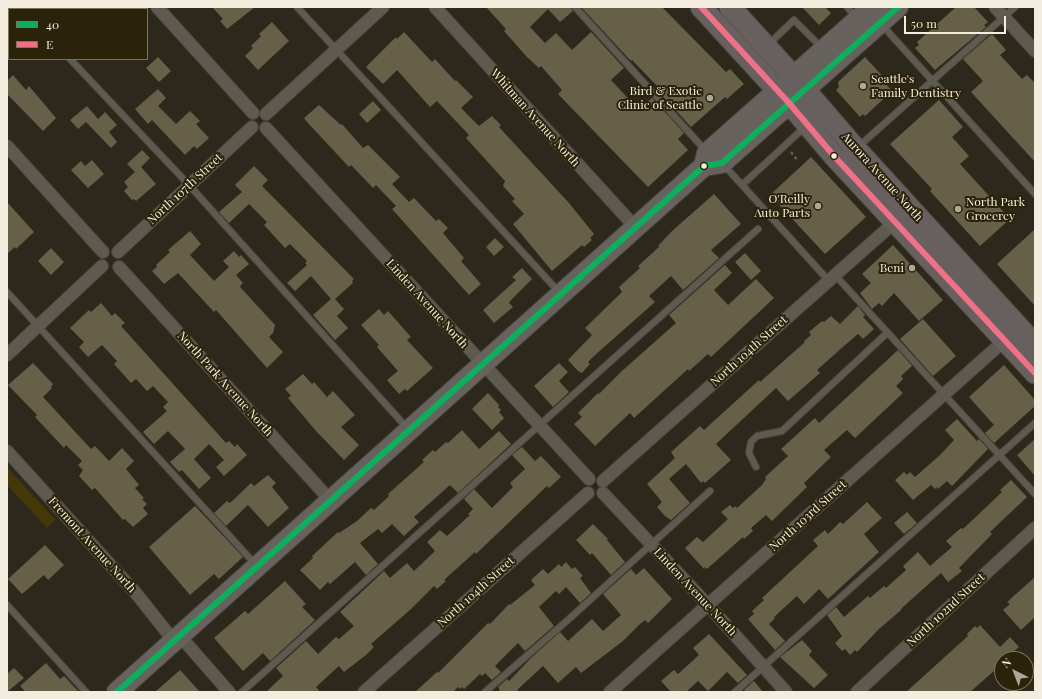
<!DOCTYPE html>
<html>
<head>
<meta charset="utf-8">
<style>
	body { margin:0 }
	#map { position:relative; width:1042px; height:699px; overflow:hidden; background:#2c281b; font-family:"Playfair Display",serif }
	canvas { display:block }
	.frame { position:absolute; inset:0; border:8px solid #f2edde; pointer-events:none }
	.legend { position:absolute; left:8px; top:8px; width:140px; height:52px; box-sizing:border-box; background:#2a2209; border:1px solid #7a735e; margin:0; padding:5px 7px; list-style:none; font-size:12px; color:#f2edde }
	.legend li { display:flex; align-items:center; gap:8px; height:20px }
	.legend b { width:20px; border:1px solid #7a735e }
	.north { position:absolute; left:994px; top:651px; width:40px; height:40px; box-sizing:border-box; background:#2a2209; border:1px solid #7a735e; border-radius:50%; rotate:318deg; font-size:11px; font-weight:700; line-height:16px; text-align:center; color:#f2edde }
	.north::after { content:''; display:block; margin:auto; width:14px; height:18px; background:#ada89a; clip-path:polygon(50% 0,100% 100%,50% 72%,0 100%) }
	.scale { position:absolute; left:904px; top:16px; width:102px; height:18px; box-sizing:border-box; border:2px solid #f2edde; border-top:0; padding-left:5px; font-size:12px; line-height:14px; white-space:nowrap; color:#f2edde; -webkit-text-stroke:3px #2a2209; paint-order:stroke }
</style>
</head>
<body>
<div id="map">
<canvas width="1042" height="699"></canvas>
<div class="frame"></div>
<ul class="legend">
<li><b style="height:5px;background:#0daf5c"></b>40</li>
<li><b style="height:5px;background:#ef7087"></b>E</li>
</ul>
<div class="north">N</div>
<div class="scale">50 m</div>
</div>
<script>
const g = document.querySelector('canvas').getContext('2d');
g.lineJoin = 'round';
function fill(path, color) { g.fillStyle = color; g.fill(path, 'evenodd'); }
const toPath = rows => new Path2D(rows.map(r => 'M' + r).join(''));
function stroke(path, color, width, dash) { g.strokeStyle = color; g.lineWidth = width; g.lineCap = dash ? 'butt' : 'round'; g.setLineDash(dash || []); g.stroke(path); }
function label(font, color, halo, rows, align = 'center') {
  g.font = font + ' "Playfair Display",serif'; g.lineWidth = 4; g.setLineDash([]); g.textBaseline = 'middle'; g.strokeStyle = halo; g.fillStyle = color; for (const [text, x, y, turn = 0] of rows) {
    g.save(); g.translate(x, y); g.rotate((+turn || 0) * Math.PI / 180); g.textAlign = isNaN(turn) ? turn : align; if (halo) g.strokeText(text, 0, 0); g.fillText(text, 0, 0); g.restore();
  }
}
fill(toPath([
	[7,467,56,520,47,528,7,485]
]), '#443708');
fill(toPath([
	[212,7,255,7,227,29,220,21,223,19],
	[486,7,571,7,573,11,560,22,548,9,530,27,545,43,556,33,572,50,591,32,624,68,611,80,639,110,652,98,684,133,678,139,688,150,648,187,558,94,562,90,541,66,539,68,527,57,504,31,506,29],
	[581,7,662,7,726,72,730,69,744,84,727,99,725,97,691,127,659,92,661,90,632,60,631,61],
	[802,7,825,7,831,13,819,25],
	[956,7,974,7,988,22,984,25,986,27,935,70,915,48,919,45,917,42],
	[272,22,289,41,258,70,245,56,253,48,251,46,261,36,259,34],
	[404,32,432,62,435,59,455,81,456,80,473,97,461,108,479,126,492,116,501,125,499,127,569,203,594,234,590,238,592,240,584,247,582,245,552,271,513,224,524,214,512,201,515,199,503,186,505,181,466,138,469,135,437,101,430,107,397,70,383,84,366,67,396,37,397,39],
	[992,34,1006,50,1000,55,1022,79,1027,75,1035,83,1035,162,971,92,983,81,963,59],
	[158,57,171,71,159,82,146,68],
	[865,57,887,81,885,83,892,91,865,116,863,114,860,117,836,90,839,87,838,82],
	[13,75,26,90,29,86,56,118,43,131,7,94,7,81],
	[158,89,166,98,158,106,176,124,190,111,200,121,196,124,209,138,197,149,194,146,185,155,152,120,148,124,135,109],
	[939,100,963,127,952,137,969,156,960,164,1010,219,980,246,930,191,932,189,890,144],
	[373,101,381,110,367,123,359,114],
	[319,105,341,125,342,124,363,148,368,145,400,177,392,184,409,202,414,198,436,221,439,219,448,228,443,233,464,258,461,261,481,284,469,295,392,209,396,206,376,185,373,188,351,165,349,167,307,122,304,118],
	[87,106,98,119,105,112,117,125,109,132,117,142,111,148,86,122,78,129,70,120],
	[142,150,150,158,141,167,156,184,136,201,134,199,132,200,124,191,128,187,124,182,135,172,127,164],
	[811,157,866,217,825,254,770,195],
	[92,160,104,174,88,188,71,170,81,161,85,166],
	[254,166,268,180,262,186,354,279,352,281,353,283,335,299,344,309,337,316,348,328,335,340,313,315,331,299,311,276,295,291,287,283,307,265,305,263,307,261,290,244,285,248,264,225,267,222,249,204,229,223,219,212,242,192,235,185],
	[714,194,741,224,711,250,719,258,683,290,671,276,649,296,655,302,594,356,588,362,590,364,582,373,578,371,568,360,592,335,585,328,622,292,619,287,640,268,638,266,659,247,658,246,672,231],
	[7,202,34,232,16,249,15,247,7,254],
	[1035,229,1035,306,997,264],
	[190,231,201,244,190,255,214,281,229,267,223,261,234,251,239,257,241,255,249,264,236,275,243,283,240,286,241,288,275,325,273,333,269,337,283,352,267,368,216,310,214,312,178,273,164,284,152,271,157,267,156,265,170,252,168,250],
	[495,238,504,247,494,256,486,247],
	[893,245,943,300,919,321,894,293,882,306,879,303,872,309,860,293,871,283,862,274],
	[51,248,64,262,51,275,38,261],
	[745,253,761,271,751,280,735,262],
	[725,265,732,273,714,290,728,305,756,279,774,298,711,357,708,354,689,371,688,369,634,418,630,413,595,446,574,424,582,417,578,413,598,393,599,394,622,371,676,323,669,315],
	[522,268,532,279,511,300,509,303,513,307,494,323,483,310,516,280,512,277],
	[101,303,112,316,115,313,125,323,121,326,226,443,229,441,235,447,237,444,247,455,224,476,216,467,224,460,209,444,194,459,211,478,199,489,182,470,179,472,170,462,185,449,168,431,154,444,143,432,167,411,163,407,168,402,153,386,147,391,136,379,131,383,114,364,117,361,102,345,88,357,79,347,84,342,70,328,89,310,91,312],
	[858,306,865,315,863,317,874,329,863,339,858,334,844,346,817,370,820,373,788,401,776,388,716,444,731,460,705,483,703,481,701,483,686,464,669,479,690,503,671,520,665,516,657,507,662,502,647,484,675,458,671,452,700,426,704,430,759,380,760,382,805,342,804,341,811,335,809,332,822,321,824,322,831,316,840,324],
	[379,309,384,315,388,311,411,337,407,340,433,368,407,391,405,389,399,394,387,380,398,371,377,347,379,345,361,325],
	[923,319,956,356,933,376,900,339],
	[898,350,912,366,901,376,903,379,896,386,903,393,855,438,847,430,824,450,831,457,804,483,807,487,772,521,766,515,751,528,753,531,744,539,743,537,707,569,705,567,704,569,685,548,697,537,703,542,728,519,721,512,730,505,733,508,735,506,737,508,762,485,766,479,765,477,788,456,781,449,815,418,819,423],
	[33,363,53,384,51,387,52,388,43,397,91,449,95,446,109,461,122,448,134,461,126,469,139,485,135,488,144,498,142,499,147,504,143,508,148,514,133,527,125,519,123,520,95,488,92,490,79,476,83,470,78,465,82,461,66,445,64,448,35,417,37,415,8,385],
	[559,363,568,372,559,381,569,392,553,407,534,386],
	[1004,365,1035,400,1035,406,994,443,985,433,994,425,969,397],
	[303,374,312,384,314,382,327,397,333,391,355,415,341,427,359,445,344,460,316,431,288,398,291,396,285,389],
	[488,393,499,405,498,407,501,410,499,412,504,418,492,430,472,409],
	[957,419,977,441,979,439,988,449,952,486,947,481,938,489,937,487,935,489,931,485,913,500,895,480,904,472,907,475,910,472,915,477,940,455,954,440,945,430],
	[462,430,479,449,499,431,511,444,458,493,450,485,414,517,419,522,404,536,392,524,382,533,378,529,360,543,378,564,366,575,355,562,330,584,328,582,320,590,300,570,313,558,312,556,338,532,339,533,357,521,371,508,374,510,389,496,388,494,424,462,422,460,433,450,435,452,446,442,448,443],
	[1035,439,1035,476,1017,455],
	[522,447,535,461,541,456,561,477,549,488,547,486,476,554,475,552,444,580,446,581,437,589,434,586,411,609,371,644,374,647,366,655,344,672,339,666,316,687,320,692,266,692,283,676,276,668,306,641,318,654,336,637,339,639,354,626,340,612,384,571,390,578,407,563,414,571,435,551,427,542,440,530,447,536,470,515,468,514,473,509,464,499,474,489,492,508,513,487,510,483,525,469,512,455],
	[268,475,276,483,272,487,289,508,268,527,248,505,226,526,214,513,227,501,230,503,251,483,254,486],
	[1011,480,1027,497,990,532,992,534,959,568,962,571,948,582,941,573,903,607,900,611,879,629,857,652,855,650,850,655,845,649,842,651,835,643,842,636,827,615,836,607,844,617,868,596,870,598,884,586,886,588,906,570,903,566,918,552,930,566,952,547,946,541,961,528,963,529,1002,492,1000,490],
	[867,502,882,518,864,534,879,552,828,599,819,589,804,604,797,596,774,617,775,618,769,624,785,641,775,650,748,619,754,614,752,611,764,600,762,598,818,546,813,540,825,530,828,534,840,522,843,524],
	[195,506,243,557,219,579,214,574,190,595,149,547],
	[907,512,917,523,904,534,894,523],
	[593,524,608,539,607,540,625,562,611,575,592,553,590,555,576,540],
	[45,545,64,565,48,580,44,575,22,594,8,579],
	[566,562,572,569,575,567,583,576,580,578,591,593,580,603,566,587,559,594,556,591,539,607,554,626,525,651,518,643,495,666,501,672,492,680,485,673,482,676,480,674,464,689,462,687,459,689,458,687,453,692,415,692,437,672,438,673,488,623,490,624,509,604,510,605,535,585,531,580,543,569,548,574,559,564,561,567],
	[644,568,672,599,648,623,645,620,640,624,623,641,581,673,576,667,558,683,543,666,517,690,519,692,497,692,500,690,498,687,507,679,509,681,531,658,560,632,568,641,592,619,603,631,621,615,603,594,631,569,636,575],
	[1035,577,1035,617,1021,630,1003,610,1010,604,1007,602],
	[285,581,306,604,302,607,315,620,270,661,263,653,243,671,214,638,245,611,248,614],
	[980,625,1000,647,1010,637,1019,647,1013,652,1019,659,1002,659,1002,664,970,692,906,692,968,636,967,634,975,626,977,628],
	[709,634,747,675,738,683,727,672,708,691,698,681,686,692,671,692,661,681,674,670,678,674,699,655,693,648],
	[802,640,812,651,809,655,828,675,814,688,780,657],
	[46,663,60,679,64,676,79,692,26,692,20,686],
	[14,668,24,678,7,692,7,674],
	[180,670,200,692,155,692],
	[754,681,763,692,746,692,744,690]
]), '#676049');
const service = toPath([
	[21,7,23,9],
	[297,7,560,293],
	[575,7,705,150],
	[847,7,857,18],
	[881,24,1035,194],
	[769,44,794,20,822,48],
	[70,59,189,185,407,428],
	[858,147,1015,7],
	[723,164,828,280],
	[742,185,806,126],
	[835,275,1035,494],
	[7,292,255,564],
	[756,467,749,453,751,442,757,436,782,431,887,333],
	[7,605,86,692],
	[242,692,758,229],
	[485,692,569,619,710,491],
	[735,692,1035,423]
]);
const minor = toPath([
	[157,7,253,113],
	[435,7,636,228],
	[995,7,1035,51],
	[266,114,383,7],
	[266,128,589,479],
	[7,146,103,252],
	[118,252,252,127],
	[119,267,331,501],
	[7,355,102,266],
	[7,451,135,592,174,641],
	[603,481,895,222],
	[603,493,708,605,786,692],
	[180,636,229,692],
	[364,692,588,493],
	[610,692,1005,340],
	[857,692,1035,528]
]);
const primary = toPath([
	[704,166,707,153,872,7],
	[117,692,704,166,722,163,898,7]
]);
const trunk = toPath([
	[701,7,789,103,834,156,1035,373],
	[730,7,793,76,856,149,1035,345]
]);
stroke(service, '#48453a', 8);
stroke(minor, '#48453a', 14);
stroke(primary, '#48453a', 22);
stroke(trunk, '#48453a', 23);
stroke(toPath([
	[791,152,798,161]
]), '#615e54', 2.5, [3, 3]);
stroke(service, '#5e5a50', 6);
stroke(minor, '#5e5a50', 12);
stroke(primary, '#68625f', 20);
stroke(trunk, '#67605f', 21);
stroke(toPath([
	[117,692,704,166,722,163,898,7]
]), '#0daf5c', 6);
stroke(toPath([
	[701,7,789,103,834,156,1035,373]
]), '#ef7087', 6);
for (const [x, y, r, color] of [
	[863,86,4,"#ada89a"],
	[710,98,4,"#ada89a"],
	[834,156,3.5,"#f2edde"],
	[704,166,3.5,"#f2edde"],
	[818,206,4,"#ada89a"],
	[958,209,4,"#ada89a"],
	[912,268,4,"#ada89a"]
]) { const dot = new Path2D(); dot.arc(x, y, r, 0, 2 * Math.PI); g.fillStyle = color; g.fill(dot); stroke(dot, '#2a2209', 1.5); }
label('12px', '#f2edde', '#2a2209', [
	["Seattle's",871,79,"left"],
	["Family Dentistry",871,93,"left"],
	["Bird & Exotic",702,91],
	["Clinic of Seattle",702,105],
	["O'Reilly",810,199],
	["Auto Parts",810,213],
	["North Park",966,202,"left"],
	["Grocercy",966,216,"left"],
	["Beni",904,268]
], 'right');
label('12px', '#f2edde', '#2a2209', [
	["Whitman Avenue North",535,118,48],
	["Aurora Avenue North",882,177,48],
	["North 107th Street",185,189,-43],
	["Linden Avenue North",427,304,48],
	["North 104th Street",749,351,-42],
	["North Park Avenue North",225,384,48],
	["North 103rd Street",808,516,-42],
	["Fremont Avenue North",92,545,48],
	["North 104th Street",476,592,-42],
	["Linden Avenue North",695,592,47],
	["North 102nd Street",946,610,-43]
]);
</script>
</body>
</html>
